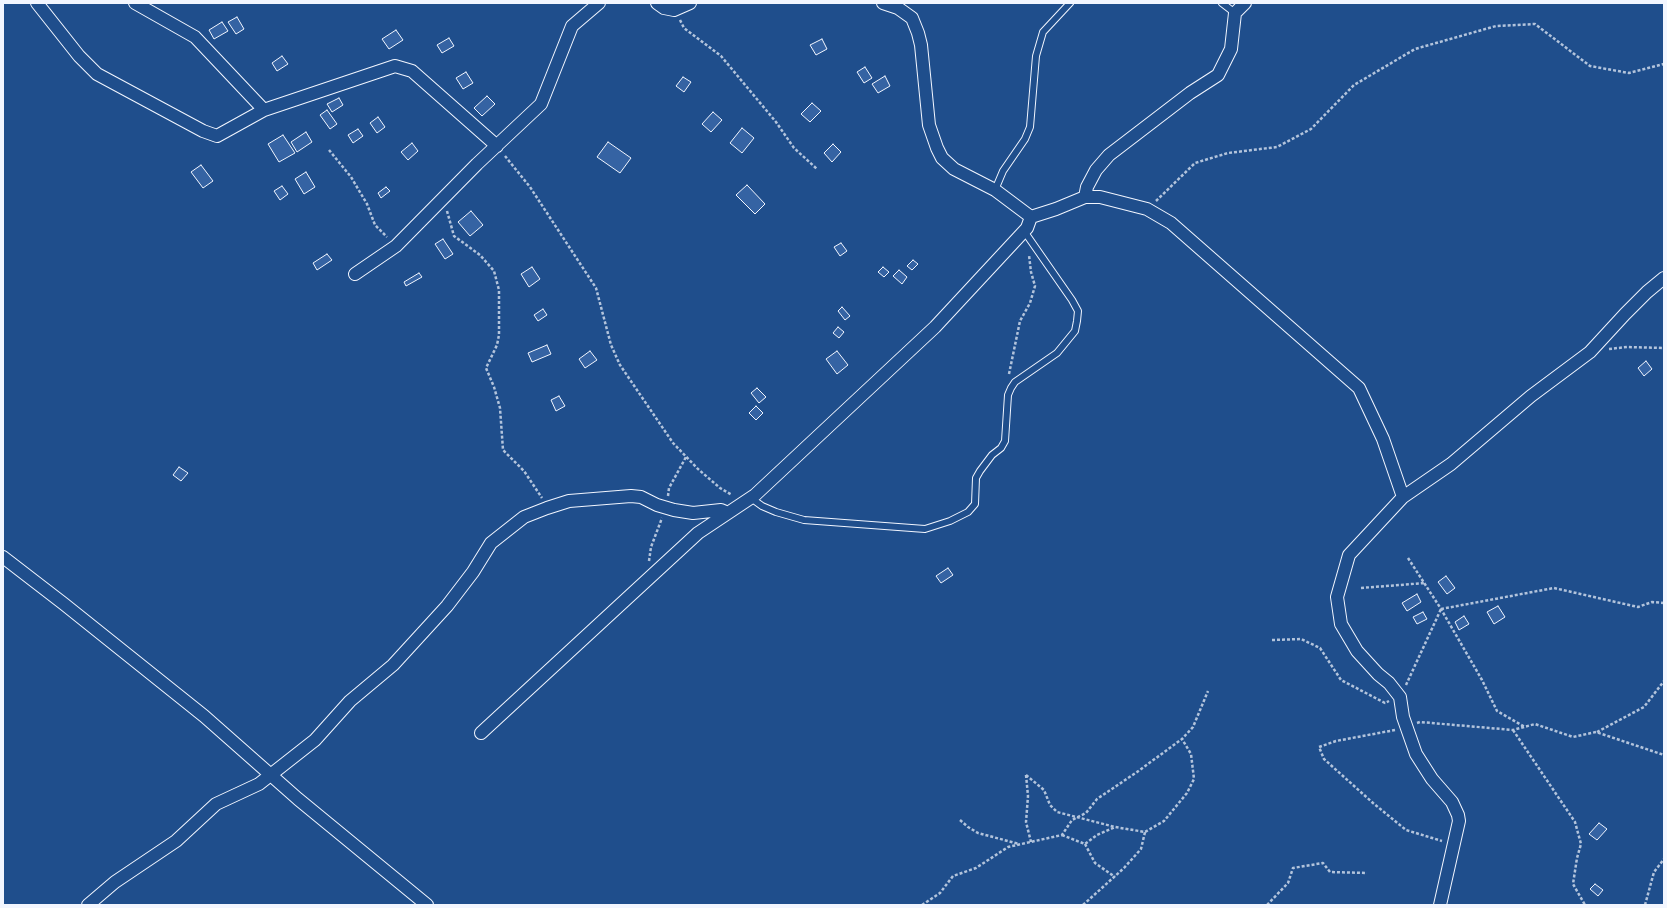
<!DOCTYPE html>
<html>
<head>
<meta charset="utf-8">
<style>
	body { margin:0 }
	#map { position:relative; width:1667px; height:908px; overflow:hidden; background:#1f4e8c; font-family:"DM Sans",sans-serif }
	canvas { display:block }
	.frame { position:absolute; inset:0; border:4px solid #f2f6ff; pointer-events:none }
</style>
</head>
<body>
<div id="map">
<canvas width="1667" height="908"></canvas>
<div class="frame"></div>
</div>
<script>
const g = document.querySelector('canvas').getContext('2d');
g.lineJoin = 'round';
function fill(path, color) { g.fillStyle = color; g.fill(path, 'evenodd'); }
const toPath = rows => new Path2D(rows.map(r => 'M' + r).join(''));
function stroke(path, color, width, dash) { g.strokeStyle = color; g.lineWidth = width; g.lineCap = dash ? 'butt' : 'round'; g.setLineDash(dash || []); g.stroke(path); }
const building = toPath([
	[237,17,244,29,236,34,228,22,237,17],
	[222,22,228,31,214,39,209,30,222,22],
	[396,30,403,40,389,49,382,39,396,30],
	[449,38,454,46,442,53,437,45,449,38],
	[822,39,827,49,816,55,810,45,822,39],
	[282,56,288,64,277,71,272,63,282,56],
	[865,67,872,78,864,83,857,72,865,67],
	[466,72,473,83,463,89,456,78,466,72],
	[885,76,890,86,878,93,872,84,885,76],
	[683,77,691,82,684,92,676,86,683,77],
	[487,96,495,104,482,116,474,108,487,96],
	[339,98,343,105,332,112,327,104,339,98],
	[812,103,821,111,810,122,801,114,812,103],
	[327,110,337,124,330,129,320,115,327,110],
	[713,112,722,120,711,132,702,124,713,112],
	[378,117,385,127,377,133,370,123,378,117],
	[742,128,754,138,742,153,730,143,742,128],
	[358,129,363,136,353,143,348,135,358,129],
	[306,132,312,142,297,152,291,142,306,132],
	[283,135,295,153,279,162,268,144,283,135],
	[608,142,631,158,620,173,597,157,608,142],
	[412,143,418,151,408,160,401,152,412,143],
	[833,144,841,152,832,162,824,153,833,144],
	[201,165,213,181,203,188,191,172,201,165],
	[306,172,315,187,304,194,295,179,306,172],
	[747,185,765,204,755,214,736,195,747,185],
	[282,186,288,194,280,200,274,191,282,186],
	[386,187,390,191,381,198,378,193,386,187],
	[471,211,483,225,470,236,458,222,471,211],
	[443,239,453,254,445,259,435,244,443,239],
	[841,243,847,251,840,256,834,247,841,243],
	[327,254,332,260,317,270,313,263,327,254],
	[913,260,918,264,912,270,907,266,913,260],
	[532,267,540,279,529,287,521,274,532,267],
	[883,267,889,272,884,277,878,272,883,267],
	[899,270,907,277,902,284,893,276,899,270],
	[419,273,422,277,406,286,404,282,419,273],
	[842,307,850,316,845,320,838,311,842,307],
	[543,309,547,315,538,321,534,315,543,309],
	[838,327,844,332,839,338,833,333,838,327],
	[547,345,551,354,532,362,528,353,547,345],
	[590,351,597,360,585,368,579,359,590,351],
	[837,351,848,365,837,374,826,359,837,351],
	[1646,361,1652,369,1644,376,1638,368,1646,361],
	[757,388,766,397,759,403,751,393,757,388],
	[559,396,565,406,556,411,551,400,559,396],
	[756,406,763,413,756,420,749,413,756,406],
	[179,467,188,473,181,481,173,475,179,467],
	[948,568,953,575,941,583,936,576,948,568],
	[1446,576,1455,588,1447,594,1438,582,1446,576],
	[1417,594,1421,602,1407,611,1402,603,1417,594],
	[1498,606,1505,617,1494,624,1487,612,1498,606],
	[1423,612,1427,619,1417,624,1413,617,1423,612],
	[1464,616,1469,624,1459,630,1455,622,1464,616],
	[1599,823,1607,829,1597,840,1589,834,1599,823],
	[1595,884,1603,890,1598,896,1590,889,1595,884]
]);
fill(building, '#3563a3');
stroke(building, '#f2f6ff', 1);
const service = toPath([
	[1222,3,1235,13],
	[995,190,1003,171,1025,139,1030,127,1036,56,1043,32,1070,3],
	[751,498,762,506,776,512,804,520,925,529,950,521,968,512,975,504,976,478,980,471,992,455,1001,448,1005,441,1008,395,1011,388,1015,382,1057,353,1075,331,1077,321,1078,311,1072,300,1024,231]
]);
const minor = toPath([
	[37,3,79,56,97,74,203,131,217,136,264,110],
	[135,3,195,37,264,110,395,66,412,71,497,146],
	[657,3,664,8,674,10,690,3],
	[883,3,898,8,912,18,918,33,921,45,929,125,937,148,942,158,954,169,995,190,1031,217,1056,209,1085,197,1100,197,1147,209,1171,223,1359,388,1383,439,1403,497],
	[1085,197,1087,187,1096,170,1109,155,1190,93,1218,75,1231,49,1235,13,1245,3],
	[355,274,396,246,477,164,541,104,572,26,599,3],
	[3,557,64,604,204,716,298,799,427,905],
	[481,733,698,533,755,495,935,327,1027,228,1031,217],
	[88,905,115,882,176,841,216,804,259,784,315,740,350,701,393,665,447,606,473,572,491,543,524,517,547,508,569,501,631,496,641,497,657,505,674,510,693,513,721,510,728,513],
	[1440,905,1459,821,1458,815,1452,802,1432,779,1416,754,1403,717,1400,697,1389,683,1378,674,1357,651,1341,624,1337,597,1349,555,1403,497,1451,464,1531,396,1590,352,1625,314,1647,292,1664,278]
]);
stroke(service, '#f2f6ff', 8);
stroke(minor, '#f2f6ff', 14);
stroke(toPath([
	[680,20,684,28,721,56,776,122,794,148,817,169],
	[329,150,351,177,367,204,375,225,387,237],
	[505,156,530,187,596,288,611,345,620,365,673,443,698,469,720,488,732,495],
	[1156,201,1195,163,1228,153,1277,147,1311,129,1354,85,1415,49,1496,26,1535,24,1590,66,1629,73,1664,64],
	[447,211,454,236,480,255,494,271,499,290,499,335,497,345,486,368,494,387,500,408,503,450,524,471,542,498],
	[1609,349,1627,347,1664,348],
	[1009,374,1020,321,1030,303,1035,286,1031,272,1029,255],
	[668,496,669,488,686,457],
	[1408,558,1441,609,1482,680,1497,711,1525,727],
	[649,561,651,547,662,518],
	[1361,588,1425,583],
	[1441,609,1554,588,1638,607,1652,602,1664,603],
	[1272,640,1301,639,1320,648,1341,680,1385,703,1389,701],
	[1406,685,1441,609],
	[1417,723,1420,722,1513,730,1535,724,1573,737,1596,732,1664,755],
	[1395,730,1336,741,1319,747,1324,759,1373,803,1406,830,1442,841],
	[1513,730,1575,822,1581,844,1577,858,1573,884,1585,905],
	[1597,732,1644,707,1664,681],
	[1026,775,1044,790,1050,805,1057,812,1115,827,1145,832,1164,821,1187,793,1194,779,1191,754,1182,739],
	[1026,775,1028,796,1026,822,1031,842],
	[960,820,968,827,978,833,1019,844],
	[1062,835,1085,844,1097,835,1115,827],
	[1085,844,1095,863,1115,877],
	[922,905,940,893,953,876,976,868,1008,847,1062,835,1072,820,1086,813,1097,799,1137,772,1182,739,1193,727,1208,691],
	[1083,905,1124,868,1141,849,1145,832],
	[1267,905,1288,883,1293,868,1323,863,1330,872,1367,873],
	[1645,905,1654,872,1664,859]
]), '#b3c4dc', 2.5, [3, 2]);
stroke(service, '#1f4e8c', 6);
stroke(minor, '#1f4e8c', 12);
</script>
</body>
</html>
